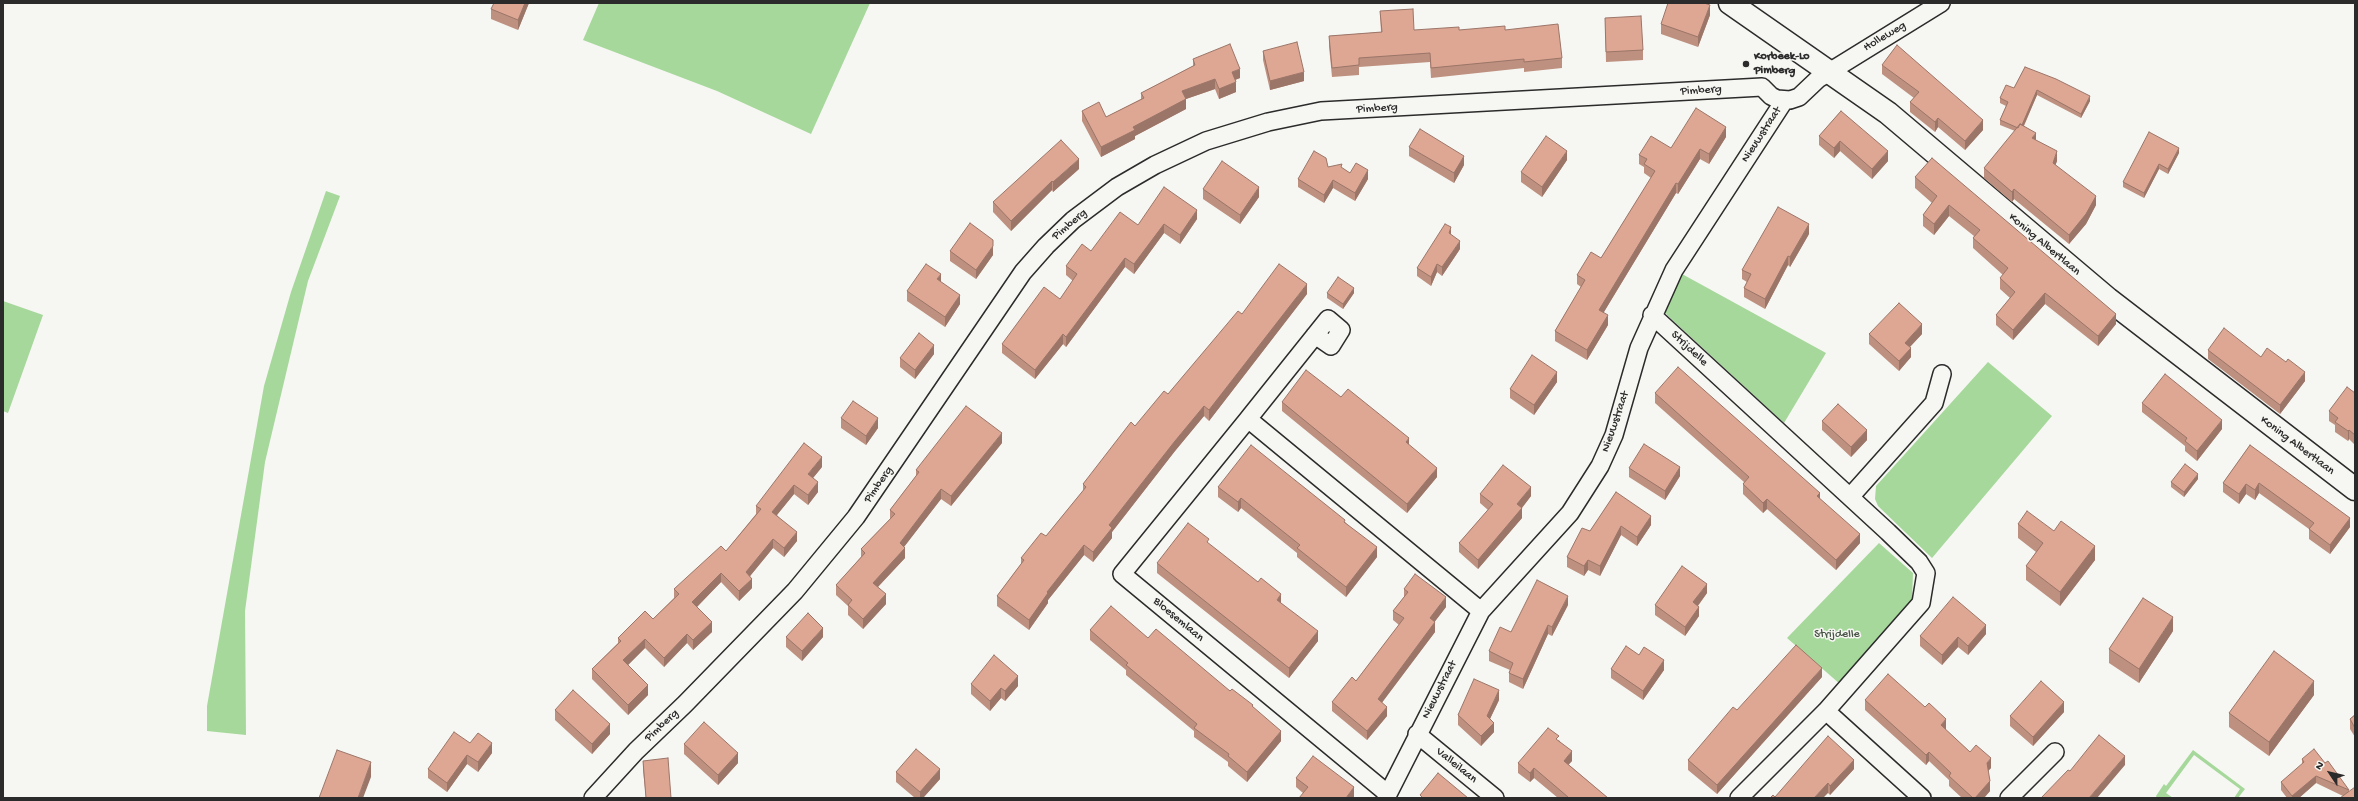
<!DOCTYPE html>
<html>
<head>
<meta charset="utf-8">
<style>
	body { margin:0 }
	#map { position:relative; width:2358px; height:801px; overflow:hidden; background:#f6f6f2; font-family:"Gochi Hand",sans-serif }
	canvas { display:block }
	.frame { position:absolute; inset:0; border:4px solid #2b2b2b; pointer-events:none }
	.north { position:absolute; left:2310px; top:753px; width:40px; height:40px; -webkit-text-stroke:3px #f6f6f2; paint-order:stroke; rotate:305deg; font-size:11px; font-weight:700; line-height:16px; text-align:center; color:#2b2b2b }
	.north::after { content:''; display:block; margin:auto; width:14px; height:18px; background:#2b2b2b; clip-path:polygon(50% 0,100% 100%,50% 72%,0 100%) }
</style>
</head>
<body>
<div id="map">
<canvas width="2358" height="801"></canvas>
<div class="frame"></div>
<div class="north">N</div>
</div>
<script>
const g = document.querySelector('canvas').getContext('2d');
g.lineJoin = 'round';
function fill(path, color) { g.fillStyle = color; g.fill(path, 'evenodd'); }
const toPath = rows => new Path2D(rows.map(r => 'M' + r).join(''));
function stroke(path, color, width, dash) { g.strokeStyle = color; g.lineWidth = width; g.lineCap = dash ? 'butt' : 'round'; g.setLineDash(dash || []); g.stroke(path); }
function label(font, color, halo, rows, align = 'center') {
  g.font = font + ' "Gochi Hand",sans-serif'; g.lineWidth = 3; g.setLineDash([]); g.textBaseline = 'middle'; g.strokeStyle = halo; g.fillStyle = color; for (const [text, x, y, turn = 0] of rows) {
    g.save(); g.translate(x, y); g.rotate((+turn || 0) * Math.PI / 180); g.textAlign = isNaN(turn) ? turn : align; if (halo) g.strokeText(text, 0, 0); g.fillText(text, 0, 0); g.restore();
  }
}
fill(toPath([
	[599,3,870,3,811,134,717,91,583,40],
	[326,191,340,196,308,281,265,462,245,611,246,735,207,731,207,706,264,386,291,292],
	[1682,274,1826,353,1784,423,1667,315,1664,309],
	[3,301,43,315,8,413,3,411],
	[1988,362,2052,416,1932,558,1878,506,1875,499,1876,486],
	[1879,543,1913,573,1912,600,1840,684,1787,638],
	[2193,750,2245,789,2238,798,2234,798,2240,789,2194,755,2166,793,2173,798,2157,798,2156,796,2164,784,2166,786]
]), '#a5d89a');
const street = toPath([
	[1652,315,1888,532,1919,562,1926,573,1921,603,1826,711,1739,798],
	[1248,419,1328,319,1341,330,1331,346,1315,335],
	[1850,497,1934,403,1942,374],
	[1826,711,1922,798],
	[1417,734,1495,798],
	[1388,794,1122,574,1248,419,1481,611],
	[593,798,636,751,685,704,795,591,856,517,1023,272,1046,246,1073,220,1117,187,1155,165,1206,141,1268,122,1321,111,1762,87,1771,96,1777,99,1790,100,1799,97,1818,79,1941,3],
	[1386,798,1481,611,1570,513,1600,466,1614,435,1639,348,1674,270,1784,101],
	[2009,798,2055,752]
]);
const secondary = toPath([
	[1730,3,1888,113,2108,299,2355,489]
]);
stroke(street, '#2b2b2b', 20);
stroke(secondary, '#2b2b2b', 25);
stroke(street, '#f6f6f2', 17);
stroke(secondary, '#f6f6f2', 22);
fill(toPath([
	[529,3,518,30,491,19,491,9],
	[1380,11,1414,30,1505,30,1562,58,1562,68,1524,72,1524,68,1431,78,1430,62,1359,67,1359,75,1332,77,1329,46,1329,36,1381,32],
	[1710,15,1698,47,1661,34,1661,24],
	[1605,18,1643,50,1643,60,1606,62],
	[1263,51,1304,81,1270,90,1263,60],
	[1193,59,1240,78,1235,80,1236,92,1219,99,1215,89,1186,99,1186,109,1135,136,1135,139,1101,157,1082,121,1082,111,1106,117,1141,99,1141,93,1193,66],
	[1882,65,1983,130,1965,150,1938,127,1935,132,1910,112,1910,102,1914,98,1882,74],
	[2025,67,2090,101,2081,118,2037,95,2024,126,2036,140,2057,161,2055,165,2096,205,2086,224,2069,244,2014,199,2012,202,1984,178,1984,168,2015,131,2000,125,2000,120,2006,106,2000,103,2000,98,2014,88],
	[1841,111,1888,161,1872,179,1840,151,1834,158,1819,145,1819,136],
	[1726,137,1709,164,1700,159,1678,194,1676,193,1604,312,1608,325,1587,360,1555,341,1555,331,1581,287,1577,284,1577,275,1601,258,1651,178,1644,173,1644,167,1639,164,1639,155],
	[1409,147,1464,165,1454,183,1409,156],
	[2179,153,2168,174,2159,169,2144,198,2123,187,2123,182],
	[1567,160,1542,197,1521,182,1521,172],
	[1328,167,1342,168,1350,173,1368,179,1355,201,1333,188,1324,203,1298,187,1298,179],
	[1079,169,1053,192,1052,190,1011,231,993,212,993,202],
	[1915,177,2116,324,2098,346,2045,304,2013,340,1996,325,1996,315,2010,298,2000,289,2000,278,2003,275,1973,248,1973,238,1974,236,1949,216,1934,235,1923,226,1923,215,1932,203,1915,188],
	[1203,189,1259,197,1240,224,1203,199],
	[1197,219,1180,244,1164,233,1134,274,1125,267,1066,347,1063,344,1035,379,1002,353,1002,344,1060,299,1073,281,1066,275,1066,266,1091,251,1138,225],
	[1809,234,1790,267,1788,265,1765,309,1744,297,1744,288,1747,282,1742,279,1742,270],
	[1460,249,1442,276,1437,272,1431,286,1417,276,1417,268],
	[950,251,993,255,976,279,950,261],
	[941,282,960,304,945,327,907,301,907,291],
	[1327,293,1354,293,1343,309,1327,298],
	[1307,294,1209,421,1204,416,1175,451,1112,532,1112,538,1093,562,1084,555,1048,600,1048,603,1029,630,997,606,997,596,1021,564,1021,558,1046,536,1083,491,1083,484,1135,426,1168,394,1242,314],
	[1869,334,1922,334,1910,347,1911,357,1899,371,1869,344],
	[2208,350,2261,357,2305,381,2280,414,2208,359],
	[934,354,915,379,900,367,900,358],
	[1557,382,1534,415,1510,398,1510,389],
	[1655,393,1820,499,1860,543,1836,570,1767,509,1763,513,1743,494,1743,484,1744,482,1655,403],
	[2355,393,2355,445,2349,439,2348,441,2335,432,2335,425,2329,421,2329,411],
	[1341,397,1437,477,1407,513,1282,411,1282,402],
	[2142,403,2222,429,2197,461,2185,451,2185,446,2142,412],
	[841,418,878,428,866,445,841,428],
	[1822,421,1867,440,1851,457,1822,430],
	[1002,443,951,506,941,499,904,547,905,558,878,587,886,604,863,629,848,615,848,606,836,595,836,585,861,557,861,549,890,519,890,510,916,476,916,470],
	[2250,445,2350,527,2330,554,2309,539,2309,529,2259,493,2255,500,2246,494,2239,504,2223,492,2223,483],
	[822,467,813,478,818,492,808,505,794,494,777,515,797,541,784,557,773,548,750,576,752,588,739,601,721,582,697,607,712,632,693,650,687,643,664,667,645,648,628,665,648,695,628,715,592,679,592,669,618,643,618,638,653,619,674,598,674,589,726,551,756,514,756,506],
	[1629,468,1680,476,1665,500,1629,477],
	[2198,479,2184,497,2171,487,2171,482],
	[1218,487,1345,522,1377,557,1346,597,1297,557,1297,553,1241,508,1238,512,1218,497],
	[1616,492,1651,525,1637,546,1621,535,1600,576,1588,570,1584,576,1567,567,1567,557,1590,531],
	[1480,494,1531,496,1522,508,1522,518,1478,569,1459,552,1459,543,1488,510,1480,503],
	[2018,524,2054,531,2095,560,2060,606,2026,580,2026,566,2036,552,2018,538],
	[1157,563,1281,603,1318,641,1289,678,1157,573],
	[1404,589,1446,607,1434,622,1435,632,1382,702,1387,716,1367,740,1332,711,1332,702,1356,681,1399,625,1393,620,1393,611,1404,597],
	[1707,593,1698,606,1699,616,1685,636,1655,615,1655,605],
	[1568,605,1552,636,1548,634,1523,689,1509,682,1509,673,1510,670,1489,661,1489,651,1511,632],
	[1090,630,1148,638,1230,691,1253,707,1281,741,1247,782,1228,766,1228,762,1194,737,1194,731,1126,675,1126,670,1090,640],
	[2173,631,2139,683,2109,663,2109,649],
	[1986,634,1968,655,1958,647,1942,665,1920,646,1920,636],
	[786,637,823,637,802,661,786,647],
	[1639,655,1664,670,1643,700,1611,678,1611,669],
	[1822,677,1717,794,1688,770,1688,760,1737,710],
	[971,684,1018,686,1005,701,1001,698,990,711,971,694],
	[2314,695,2269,756,2229,727,2229,713],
	[1499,700,1490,719,1494,732,1481,746,1458,725,1458,715],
	[1865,700,1946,729,1945,729,1970,752,1991,768,1988,771,1990,791,1984,798,1962,798,1949,786,1949,780,1929,761,1926,765,1865,710],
	[2354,705,2355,705,2355,737,2350,729,2350,719,2354,715],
	[555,710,610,734,592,754,555,720],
	[2064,712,2033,746,2010,726,2010,716],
	[1559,740,1572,761,1568,764,1608,798,1558,798,1534,778,1530,782,1518,773,1518,763],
	[470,743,492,753,478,772,467,764,447,792,428,778,428,769],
	[684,744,738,763,718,785,684,754],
	[2302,759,2325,763,2349,790,2349,792,2343,796,2316,783,2299,798,2287,798,2281,790,2281,782,2302,765],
	[643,761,671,798,646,798,643,770],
	[1854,769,1830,795,1828,793,1775,797],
	[896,772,940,779,923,798,915,798,896,782],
	[1296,778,1354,797,1303,793,1296,787]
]), '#be907f');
fill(toPath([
	[525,3,529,3,518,30,518,20],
	[1710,5,1710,15,1698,47,1698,37],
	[1240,69,1240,78,1232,81,1232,72],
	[1304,72,1304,81,1270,90,1270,81],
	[1215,79,1215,89,1186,99,1186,109,1135,136,1135,139,1101,157,1101,147,1133,127,1182,91],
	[1236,82,1236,92,1219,99,1219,89],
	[2037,90,2037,95,2020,134,2020,129],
	[2090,96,2090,101,2081,118,2081,114],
	[1938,118,1938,127,1935,132,1935,122],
	[1983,120,1983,130,1965,150,1965,141],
	[1726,127,1726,137,1709,164,1709,154],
	[2036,133,2036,142,2032,138],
	[1840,141,1840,151,1834,158,1834,148],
	[2179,148,2179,153,2168,174,2168,169],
	[1700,149,1700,159,1678,194,1678,184],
	[1567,151,1567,160,1542,197,1542,187],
	[1888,151,1888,161,1872,179,1872,169],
	[2057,151,2057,161,2053,172,2053,163],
	[1464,156,1464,165,1454,183,1454,173],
	[1079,159,1079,169,1053,192,1053,182],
	[2159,164,2159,169,2144,198,2144,193],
	[1368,170,1368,179,1355,201,1355,193],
	[1333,180,1333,188,1324,203,1324,195],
	[1052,181,1052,190,1011,231,1011,221],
	[1676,183,1676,193,1599,320,1599,310],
	[1259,187,1259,197,1240,224,1240,215],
	[2014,189,2014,199,2012,202,2012,192],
	[2096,196,2096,205,2086,224,2069,244,2069,235],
	[1949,205,1949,216,1934,235,1934,224],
	[1197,210,1197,219,1180,244,1180,235],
	[1164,224,1164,233,1134,274,1134,264],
	[1809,224,1809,234,1790,267,1790,257],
	[1451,227,1451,236,1449,233],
	[1460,241,1460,249,1442,276,1442,267],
	[993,246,993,255,976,279,976,270],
	[1788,256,1788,265,1765,309,1765,299],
	[1125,258,1125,267,1066,347,1066,337],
	[1437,264,1437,272,1431,286,1431,277],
	[941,274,941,283,937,279],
	[1307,284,1307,294,1209,421,1209,410],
	[1354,288,1354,293,1343,309,1343,304],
	[2045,293,2045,304,2013,340,2013,330],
	[960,295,960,304,945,327,945,317],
	[2116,314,2116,324,2098,346,2098,336],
	[1608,315,1608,325,1587,360,1587,350],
	[1922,324,1922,334,1905,352,1905,343],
	[1063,334,1063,344,1035,379,1035,370],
	[934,345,934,354,915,379,915,370],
	[1911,348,1911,357,1899,371,1899,361],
	[1557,372,1557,382,1534,415,1534,405],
	[2305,372,2305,381,2280,414,2280,405],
	[1204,406,1204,416,1175,451,1112,532,1112,538,1093,562,1093,552,1109,525,1175,441],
	[878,418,878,428,866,445,866,436],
	[2222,420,2222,429,2197,461,2197,451],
	[1867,430,1867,440,1851,457,1851,447],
	[2349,430,2349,439,2348,441,2348,431],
	[1002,433,1002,443,951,506,951,496],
	[1409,438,1409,448,1406,442],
	[822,457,822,467,808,484,808,474],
	[1680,467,1680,476,1665,500,1665,491],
	[1437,468,1437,477,1407,513,1407,504],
	[2198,474,2198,479,2184,497,2184,492],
	[818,482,818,492,808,505,808,495],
	[2259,483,2259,493,2255,500,2255,490],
	[2246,484,2246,494,2239,504,2239,494],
	[794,485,794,494,772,521,772,512],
	[1531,487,1531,496,1517,514,1517,504],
	[941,489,941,499,900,552,900,543],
	[1820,493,1820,503,1817,496],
	[1241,498,1241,508,1238,512,1238,502],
	[1767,499,1767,509,1763,513,1763,503],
	[1522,508,1522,518,1478,569,1478,560],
	[1651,516,1651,525,1637,546,1637,537],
	[2350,518,2350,527,2330,554,2330,545],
	[1621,526,1621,535,1600,576,1600,566],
	[797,532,797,541,784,557,784,548],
	[1860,534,1860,543,1836,570,1836,560],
	[773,539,773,548,746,581,746,572],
	[1084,545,1084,555,1048,600,1048,603,1029,630,1029,620,1047,592],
	[2095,546,2095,560,2060,606,2060,592],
	[1377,547,1377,557,1346,597,1346,587],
	[905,548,905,558,873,592,873,583],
	[1588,560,1588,570,1584,576,1584,566],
	[721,573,721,582,692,612,692,602],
	[752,579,752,588,739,601,739,591],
	[1707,584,1707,593,1693,612,1693,602],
	[886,594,886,604,863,629,863,619],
	[1281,594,1281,604,1277,600],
	[1568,596,1568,605,1552,636,1552,627],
	[1446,597,1446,607,1430,628,1430,618],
	[1699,607,1699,616,1685,636,1685,627],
	[2173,617,2173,631,2139,683,2139,669],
	[712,622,712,632,693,650,693,640],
	[1435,622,1435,632,1378,708,1378,699],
	[1548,625,1548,634,1523,689,1523,679],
	[1986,625,1986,634,1968,655,1968,646],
	[823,628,823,637,802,661,802,651],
	[1318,631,1318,641,1289,678,1289,668],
	[687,634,687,643,664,667,664,658],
	[1958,637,1958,647,1942,665,1942,655],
	[645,639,645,648,623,670,623,660],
	[1664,660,1664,670,1643,700,1643,691],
	[1822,668,1822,677,1717,794,1717,785],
	[1018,676,1018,686,1005,701,1005,691],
	[2314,681,2314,695,2269,756,2269,742],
	[648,685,648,695,628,715,628,705],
	[1001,688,1001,698,990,711,990,701],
	[1499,690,1499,700,1487,725,1487,716],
	[2064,702,2064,712,2033,746,2033,737],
	[1387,707,1387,716,1367,740,1367,731],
	[1946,719,1946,729,1941,735,1941,725],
	[1494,723,1494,732,1481,746,1481,736],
	[610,724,610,734,592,754,592,744],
	[1281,731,1281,741,1247,782,1247,772],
	[492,743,492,753,478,772,478,762],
	[1572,751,1572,761,1564,770,1564,761],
	[1929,752,1929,761,1926,765,1926,755],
	[738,753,738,763,718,785,718,775],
	[467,755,467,764,447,792,447,783],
	[2125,756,2125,765,2097,798,2089,798],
	[1991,758,1991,768,1987,772,1987,763],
	[1854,760,1854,769,1830,795,1830,786],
	[371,762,371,777,363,798,358,798],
	[1534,768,1534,778,1530,782,1530,773],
	[940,769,940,779,923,798,920,798,920,792],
	[2316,776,2316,783,2299,798,2292,798,2292,796],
	[1990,781,1990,791,1984,798,1975,798],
	[1828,783,1828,793,1823,798,1814,798],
	[1354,787,1354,797,1353,798,1346,798]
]), '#9b7568');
const building = toPath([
	[494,3,525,3,518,20,491,9,494,3],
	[1668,3,1704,3,1710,5,1698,37,1661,24,1668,3],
	[1413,9,1414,30,1459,27,1459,30,1505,26,1505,30,1558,24,1562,58,1524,62,1524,59,1431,68,1430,53,1359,58,1359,65,1332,68,1329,36,1382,32,1380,11,1413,9],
	[1641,16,1643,50,1606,52,1605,18,1641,16],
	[1297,42,1304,72,1270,81,1263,51,1297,42],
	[1230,44,1240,69,1232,72,1236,82,1219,89,1215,79,1182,91,1186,99,1133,127,1135,130,1101,147,1082,111,1099,102,1106,117,1144,98,1141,93,1195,65,1193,59,1230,44],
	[1897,45,1983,120,1965,141,1938,118,1935,122,1910,102,1919,92,1882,65,1897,45],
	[2025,67,2056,79,2090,96,2081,114,2037,90,2022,125,2020,124,2018,128,2000,120,2008,102,2000,98,2006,85,2014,88,2025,67],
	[1696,108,1726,127,1709,154,1700,149,1678,184,1676,183,1599,310,1608,315,1587,350,1555,331,1585,280,1577,275,1591,252,1601,258,1655,171,1644,164,1647,159,1639,155,1651,136,1671,148,1696,108],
	[1841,111,1888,151,1872,169,1840,141,1834,148,1819,136,1841,111],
	[2020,124,2036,133,2032,138,2057,151,2053,163,2096,196,2086,214,2069,235,2014,189,2012,192,1984,168,2020,124],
	[1420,129,1464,156,1454,173,1409,147,1420,129],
	[2149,132,2179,148,2168,169,2159,164,2144,193,2123,182,2149,132],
	[1546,136,1567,151,1542,187,1521,172,1546,136],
	[1061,140,1079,159,1053,182,1052,181,1011,221,993,202,1061,140],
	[1314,151,1326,158,1328,167,1342,164,1341,167,1350,173,1356,163,1368,170,1355,193,1333,180,1324,195,1298,179,1314,151],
	[1932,158,2116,314,2098,336,2045,293,2013,330,1996,315,2015,292,2000,278,2008,268,1973,238,1980,230,1949,205,1934,224,1923,215,1937,196,1915,177,1932,158],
	[1222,161,1259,187,1240,215,1203,189,1222,161],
	[1164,187,1197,210,1180,235,1164,224,1134,264,1125,258,1066,337,1063,334,1035,370,1002,344,1044,287,1060,299,1077,274,1066,266,1082,244,1091,251,1120,212,1138,225,1164,187],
	[1778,207,1809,224,1790,257,1788,256,1765,299,1744,288,1751,274,1742,270,1778,207],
	[970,223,993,240,993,246,976,270,950,251,970,223],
	[1445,224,1451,227,1449,233,1460,241,1442,267,1437,264,1431,277,1417,268,1445,224],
	[926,264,941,274,937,279,960,295,945,317,907,291,926,264],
	[1279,264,1307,284,1209,410,1204,406,1175,441,1109,525,1112,528,1093,552,1084,545,1047,592,1048,593,1029,620,997,596,1024,560,1021,558,1041,533,1046,536,1086,487,1083,484,1131,422,1135,426,1164,391,1168,394,1238,311,1242,314,1279,264],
	[1338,277,1354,288,1343,304,1327,293,1338,277],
	[1899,303,1922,324,1905,343,1911,348,1899,361,1869,334,1899,303],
	[2224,328,2261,357,2267,348,2286,362,2288,359,2305,372,2280,405,2208,350,2224,328],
	[919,333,934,345,915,370,900,358,919,333],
	[1532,355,1557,372,1534,405,1510,389,1532,355],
	[1678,367,1820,493,1817,496,1860,534,1836,560,1767,499,1763,503,1743,484,1749,477,1655,393,1678,367],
	[1306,370,1341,397,1348,389,1409,438,1406,442,1437,468,1407,504,1282,402,1306,370],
	[2165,374,2222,420,2197,451,2185,441,2187,438,2142,403,2165,374],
	[2347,387,2355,393,2355,435,2349,430,2348,431,2335,422,2338,418,2329,411,2347,387],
	[853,401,878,418,866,436,841,418,853,401],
	[1838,404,1867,430,1851,447,1822,421,1838,404],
	[966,406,1002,433,951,496,941,489,900,543,905,548,873,583,886,594,863,619,848,605,852,600,836,585,865,553,861,549,895,514,890,510,919,472,916,470,966,406],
	[804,443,822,457,808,474,818,482,808,495,794,485,772,512,797,532,784,548,773,539,746,572,752,579,739,591,721,573,692,602,712,622,693,640,687,634,664,658,645,639,623,660,648,685,628,705,592,669,621,641,618,638,645,611,653,619,679,594,674,589,686,578,721,546,726,551,761,509,756,506,804,443],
	[1644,444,1680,467,1665,491,1629,468,1644,444],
	[1251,445,1345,520,1344,522,1377,547,1346,587,1297,548,1300,545,1241,498,1238,502,1218,487,1251,445],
	[2250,445,2350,518,2330,545,2309,529,2314,523,2259,483,2255,490,2246,484,2239,494,2223,483,2250,445],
	[2185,464,2198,474,2184,492,2171,482,2185,464],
	[1503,465,1531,487,1517,504,1522,508,1478,560,1459,543,1493,504,1480,494,1503,465],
	[1616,492,1651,516,1637,537,1621,526,1600,566,1588,560,1584,566,1567,557,1582,528,1590,531,1616,492],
	[2027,511,2054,531,2061,521,2095,546,2060,592,2026,566,2043,543,2018,524,2027,511],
	[1188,523,1209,539,1207,542,1258,582,1261,578,1281,594,1277,600,1318,631,1289,668,1157,563,1188,523],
	[1682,566,1707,584,1693,602,1699,607,1685,627,1655,605,1682,566],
	[1415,574,1446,597,1430,618,1435,622,1378,699,1387,707,1367,731,1332,702,1352,677,1356,681,1404,618,1393,611,1408,592,1404,589,1415,574],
	[1537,580,1568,596,1552,627,1548,625,1523,679,1509,673,1513,663,1489,651,1500,627,1511,632,1537,580],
	[1953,597,1986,625,1968,646,1958,637,1942,655,1920,636,1953,597],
	[2143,598,2173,617,2139,669,2109,649,2143,598],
	[1111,606,1148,638,1156,629,1230,691,1232,689,1253,705,1252,706,1281,731,1247,772,1228,756,1229,754,1194,728,1197,724,1126,665,1128,663,1090,630,1111,606],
	[808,613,823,628,802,651,786,637,808,613],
	[1796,645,1822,668,1717,785,1688,760,1733,707,1737,710,1796,645],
	[1626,646,1639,655,1644,647,1664,660,1643,691,1611,669,1626,646],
	[2274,651,2314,681,2269,742,2229,713,2274,651],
	[994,655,1018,676,1005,691,1001,688,990,701,971,684,994,655],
	[1888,674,1925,707,1929,703,1946,719,1941,725,1970,752,1976,745,1991,758,1987,763,1990,781,1975,798,1973,798,1949,776,1951,773,1929,752,1926,755,1865,700,1888,674],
	[1474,679,1499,690,1487,716,1494,723,1481,736,1458,715,1474,679],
	[2041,681,2064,702,2033,737,2010,716,2041,681],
	[573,690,610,724,592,744,555,710,573,690],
	[2355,715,2355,728,2350,719,2355,715],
	[704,722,738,753,718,775,684,744,704,722],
	[1548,728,1559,736,1556,739,1572,751,1564,761,1608,798,1567,798,1568,797,1534,768,1530,773,1518,763,1548,728],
	[454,732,470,743,478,733,492,743,478,762,467,755,447,783,428,769,454,732],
	[2099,735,2125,756,2089,798,2041,798,2068,770,2070,771,2099,735],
	[1828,736,1854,760,1830,786,1828,783,1814,798,1770,798,1773,795,1775,797,1828,736],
	[916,749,940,769,920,792,896,772,916,749],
	[2314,749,2325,763,2328,761,2349,790,2316,776,2292,796,2281,782,2304,762,2302,759,2314,749],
	[337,750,371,762,358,798,319,798,337,750],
	[1313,756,1354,787,1346,798,1299,798,1308,787,1296,778,1313,756],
	[668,758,671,798,646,798,643,761,668,758],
	[1438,773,1468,798,1423,798,1420,795,1438,773],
	[2355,787,2355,798,2340,798,2355,787]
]);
fill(building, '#dda794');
stroke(building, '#9b7568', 1);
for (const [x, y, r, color] of [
	[1746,64,4,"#2b2b2b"]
]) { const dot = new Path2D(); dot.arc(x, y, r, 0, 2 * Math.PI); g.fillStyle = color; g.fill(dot); stroke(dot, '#f6f6f2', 1.5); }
label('12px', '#2b2b2b', '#f6f6f2', [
	["Holleweg",1885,37,-31],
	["Pimberg",1701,91,-3],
	["Pimberg",1377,109,-3],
	["Nieuwstraat",1762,135,-57],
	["Pimberg",1070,225,-40],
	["Koning Albertlaan",2044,245,40],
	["Strijdelle",1689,349,43],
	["Nieuwstraat",1616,422,-71],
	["Koning Albertlaan",2297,446,37],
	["Pimberg",879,485,-55],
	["Bloesemlaan",1178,620,40],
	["Nieuwstraat",1440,690,-63],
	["Pimberg",662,726,-43],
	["Valleilaan",1456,766,39]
]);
label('bold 12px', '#2b2b2b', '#f6f6f2', [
	["Korbeek-Lo",1754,57],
	["Pimberg",1754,71]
], 'left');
label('12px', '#4a5647', '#f6f6f2', [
	["Strijdelle",1837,635]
]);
</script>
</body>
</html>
